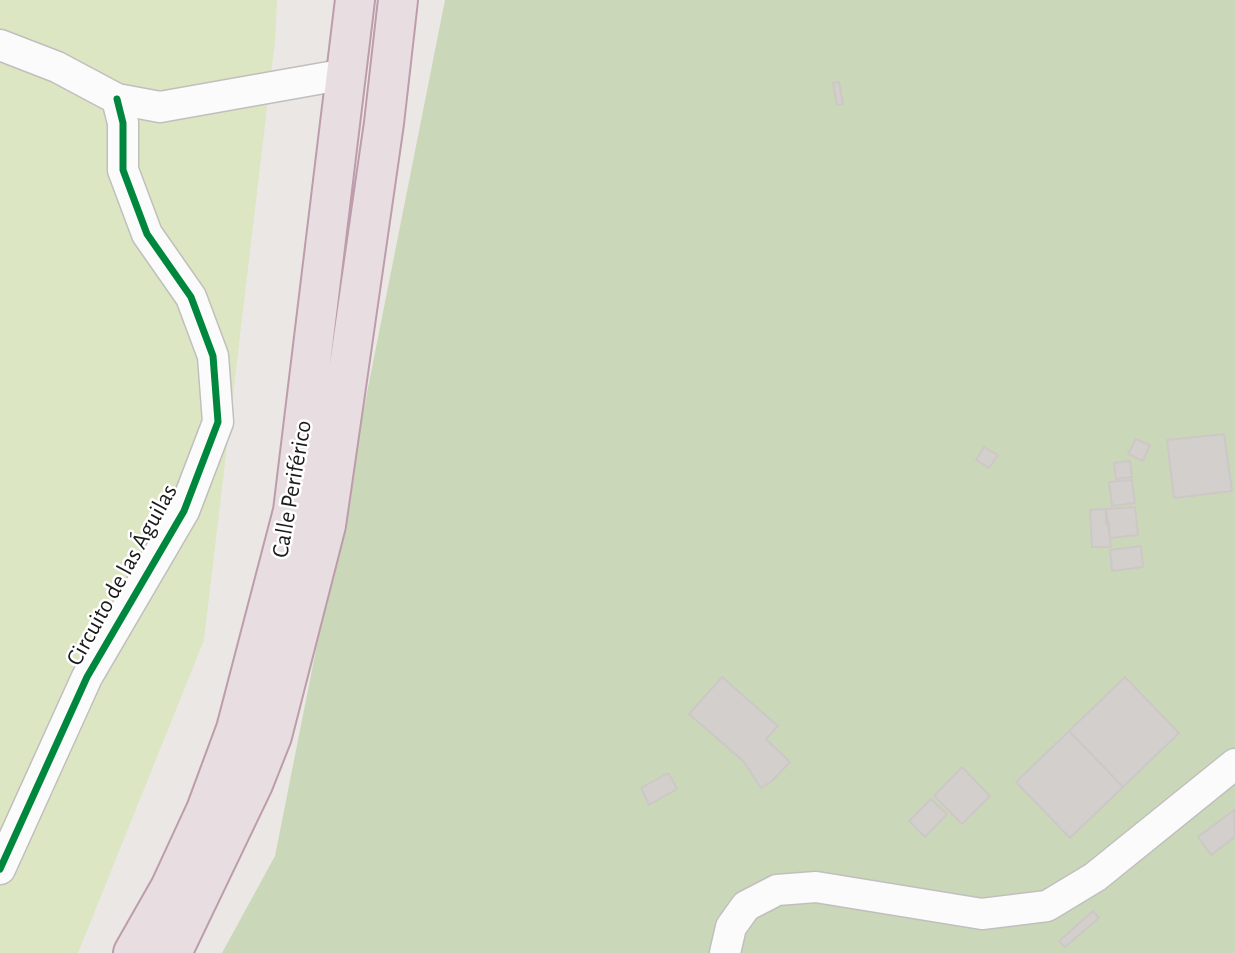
<!DOCTYPE html>
<html>
<head>
<meta charset="utf-8">
<style>
	body { margin:0 }
	canvas { display:block; background:#eae7e4 }
</style>
</head>
<body>
<canvas width="1235" height="953"></canvas>
<script>
const g = document.querySelector('canvas').getContext('2d');
g.lineJoin = 'round';
function fill(path, color) { g.fillStyle = color; g.fill(path, 'evenodd'); }
const toPath = rows => new Path2D(rows.map(r => 'M' + r).join(''));
function stroke(path, color, width, dash) { g.strokeStyle = color; g.lineWidth = width; g.lineCap = dash ? 'butt' : 'round'; g.setLineDash(dash || []); g.stroke(path); }
function label(font, color, halo, rows, align = 'center') {
  g.font = font + ' "Alegreya Sans",sans-serif'; g.lineWidth = 5; g.setLineDash([]); g.textBaseline = 'middle'; g.strokeStyle = halo; g.fillStyle = color; for (const [text, x, y, turn = 0] of rows) {
    g.save(); g.translate(x, y); g.rotate((+turn || 0) * Math.PI / 180); g.textAlign = isNaN(turn) ? turn : align; if (halo) g.strokeText(text, 0, 0); g.fillText(text, 0, 0); g.restore();
  }
}
fill(toPath([
	[0,0,277,0,275,40,204,640,78,953,0,953]
]), '#dce6c2');
fill(toPath([
	[445,0,1235,0,1235,953,222,953,275,856]
]), '#cad8b9');
const building = toPath([
	[839,82,843,104,837,105,833,83,839,82],
	[1224,434,1232,491,1174,498,1167,440,1224,434],
	[1136,439,1150,445,1143,461,1128,454,1136,439],
	[984,447,998,455,989,468,976,460,984,447],
	[1130,461,1132,477,1116,479,1114,463,1130,461],
	[1132,480,1135,503,1112,506,1109,482,1132,480],
	[1135,507,1138,535,1110,538,1109,523,1106,524,1106,509,1135,507],
	[1106,509,1111,547,1092,547,1090,510,1106,509],
	[1141,546,1143,567,1112,571,1110,550,1141,546],
	[722,677,778,726,766,739,790,762,772,781,761,788,743,761,689,714,722,677],
	[1125,677,1179,733,1123,787,1069,731,1125,677],
	[1069,731,1123,787,1070,838,1016,782,1069,731],
	[962,767,990,796,962,824,934,796,962,767],
	[666,774,669,774,677,789,649,805,641,788,666,774],
	[931,799,947,814,925,837,909,821,931,799],
	[1234,810,1235,837,1211,855,1198,837,1234,810],
	[1093,911,1099,918,1065,947,1059,941,1093,911]
]);
fill(building, '#d2cfcc');
stroke(building, '#cdc8c5', 2);
const minor = toPath([
	[0,45,57,67,117,99,160,107,346,74],
	[0,869,87,677,184,511,218,422,213,356,191,297,147,234,123,170,123,123,117,99],
	[725,953,731,927,746,906,777,890,816,887,982,914,1047,906,1095,877,1235,764]
]);
const highway = toPath([
	[133,953,170,888,206,810,236,729,293,511,355,0],
	[172,953,253,784,272,736,326,525,384,123,398,0]
]);
stroke(minor, '#c1bfbe', 33);
stroke(highway, '#bd9cab', 42);
stroke(minor, '#fcfbfb', 30);
stroke(highway, '#e8dee1', 38);
stroke(toPath([
	[0,869,87,677,184,511,218,422,213,356,191,297,147,234,123,170,123,123,117,99]
]), '#00873e', 7);
label('24px', '#1b1b1b', '#fff', [
	["Calle Periférico",292,489,-80],
	["Circuito de las Águilas",122,575,-61]
]);
</script>
</body>
</html>
